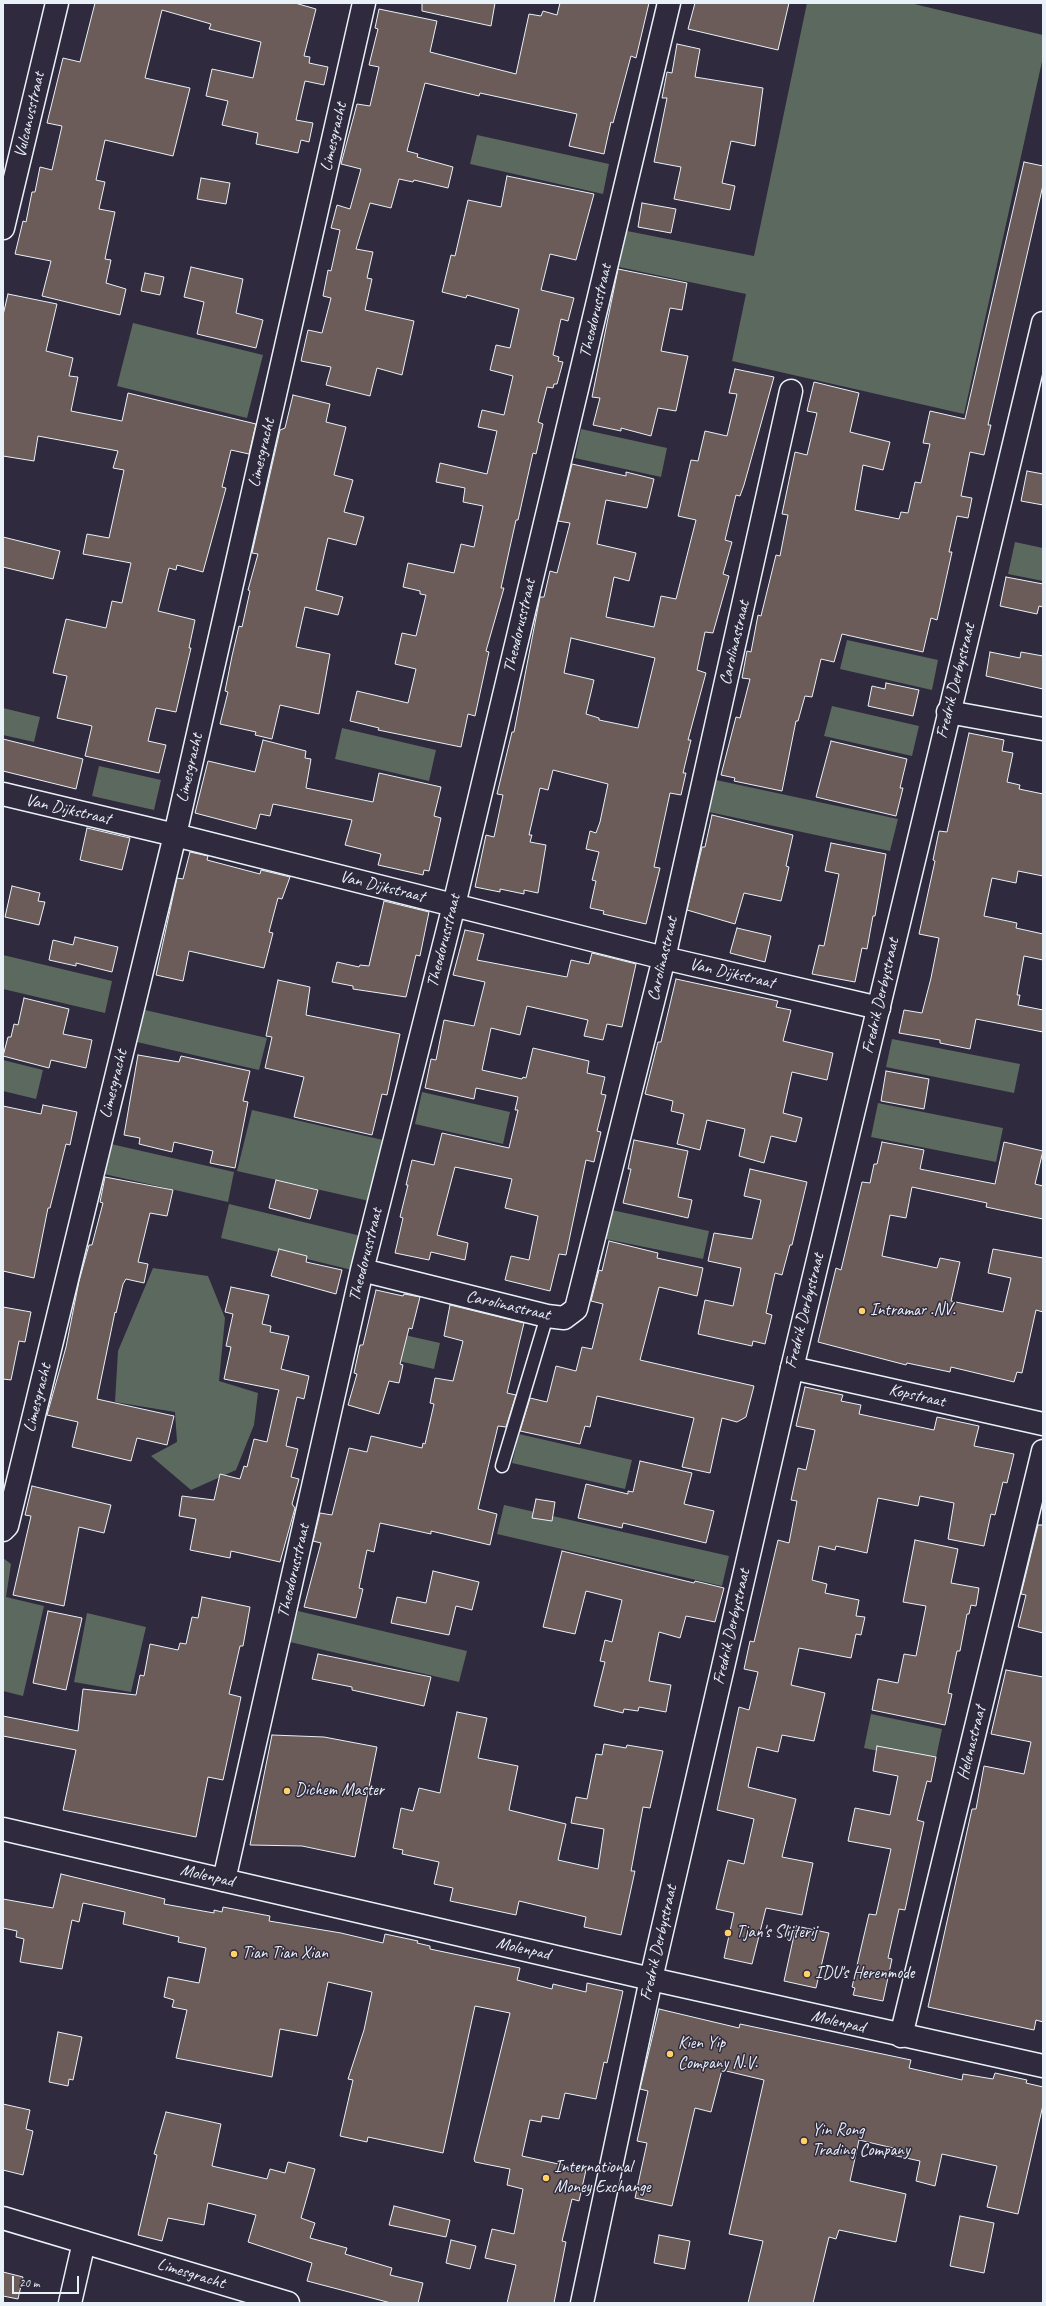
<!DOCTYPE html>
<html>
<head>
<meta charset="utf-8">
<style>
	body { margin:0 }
	#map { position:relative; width:1046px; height:2306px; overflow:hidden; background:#2f2a3d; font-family:Caveat,sans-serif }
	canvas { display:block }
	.frame { position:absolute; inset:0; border:4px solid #e8f1f8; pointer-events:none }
	.scale { position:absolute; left:12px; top:2276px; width:67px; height:18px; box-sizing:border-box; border:2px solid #e8f1f8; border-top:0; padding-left:5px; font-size:12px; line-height:14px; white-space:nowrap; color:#e8f1f8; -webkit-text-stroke:3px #2f2a3d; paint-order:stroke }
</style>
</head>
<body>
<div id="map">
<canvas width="1046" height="2306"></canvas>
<div class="frame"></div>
<div class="scale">20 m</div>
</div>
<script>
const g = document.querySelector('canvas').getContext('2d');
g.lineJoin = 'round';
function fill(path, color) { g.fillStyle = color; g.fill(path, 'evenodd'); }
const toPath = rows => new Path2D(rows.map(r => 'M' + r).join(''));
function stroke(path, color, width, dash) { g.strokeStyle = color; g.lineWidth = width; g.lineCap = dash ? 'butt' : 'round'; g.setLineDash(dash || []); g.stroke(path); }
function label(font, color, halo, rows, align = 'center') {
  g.font = font + ' Caveat,sans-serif'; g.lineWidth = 3; g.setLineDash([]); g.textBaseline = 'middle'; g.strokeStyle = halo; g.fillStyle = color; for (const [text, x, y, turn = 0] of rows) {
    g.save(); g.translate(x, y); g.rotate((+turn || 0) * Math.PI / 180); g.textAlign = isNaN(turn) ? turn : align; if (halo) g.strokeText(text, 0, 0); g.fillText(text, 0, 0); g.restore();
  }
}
fill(toPath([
	[807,3,910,3,1043,35,1043,57,964,414,732,361,746,294,619,267,627,231,754,256],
	[477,135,609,164,603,194,470,164],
	[133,323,263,355,247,418,117,386],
	[581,429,667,448,661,477,575,458],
	[1015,542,1043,548,1043,581,1008,574],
	[847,640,938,660,932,690,840,669],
	[832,706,919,726,912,756,824,736],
	[3,708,40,717,34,742,3,735],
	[342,728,436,750,429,781,335,759],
	[99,766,161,780,154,810,92,796],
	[716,780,898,819,890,851,709,812],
	[3,955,112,981,105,1013,3,989],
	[145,1010,267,1038,259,1070,137,1042],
	[892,1039,1020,1064,1014,1093,886,1067],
	[3,1060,43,1070,36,1099,3,1091],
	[422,1092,510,1112,503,1144,415,1124],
	[878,1103,1003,1128,996,1162,871,1137],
	[252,1110,383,1140,369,1201,237,1171],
	[111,1144,234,1172,228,1202,104,1174],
	[229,1204,361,1236,352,1270,221,1238],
	[607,1209,709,1231,703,1259,601,1238],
	[153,1268,208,1276,225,1318,219,1381,258,1393,254,1425,236,1470,191,1490,151,1456,177,1442,175,1412,115,1402,118,1351],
	[369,1327,440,1343,434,1369,363,1353],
	[519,1434,632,1460,625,1489,512,1463],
	[504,1505,729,1556,722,1586,497,1534],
	[3,1558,11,1564,6,1597,44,1606,23,1696,3,1691],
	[298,1611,467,1651,459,1682,290,1642],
	[87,1613,146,1627,131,1692,74,1682],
	[871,1714,942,1729,935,1763,864,1748]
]), '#5b695f');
const building = toPath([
	[95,3,295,3,316,9,304,56,310,57,309,63,328,67,324,85,305,81,296,120,313,123,309,142,301,140,298,153,256,144,258,133,222,125,228,101,206,96,212,69,253,78,261,42,209,29,211,24,162,10,145,78,190,88,173,156,105,140,96,180,105,182,99,209,115,212,105,259,111,260,106,283,126,289,120,315,42,296,51,261,15,254,23,221,26,222,32,192,35,192,40,167,52,170,62,126,47,123,63,58,80,62,95,3],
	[422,3,495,3,491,26,422,11,422,3],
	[560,3,649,3,636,58,631,56,613,123,611,122,604,154,569,146,577,114,480,93,479,96,425,83,407,151,418,154,417,157,453,167,448,188,414,180,413,182,399,179,391,208,370,203,356,249,373,252,367,278,372,279,365,310,414,321,402,375,377,368,370,396,326,385,331,367,301,361,308,330,322,333,331,298,323,296,328,270,331,271,340,230,331,228,337,205,350,209,361,169,341,164,357,104,370,106,379,67,369,65,378,29,375,28,379,9,437,21,430,52,516,74,529,14,541,16,543,11,557,15,560,3],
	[695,3,789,3,778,50,688,29,695,3],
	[677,44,700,49,695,77,763,88,755,146,731,141,722,183,735,186,730,210,674,199,681,167,654,162,667,98,662,98,667,72,672,73,677,44],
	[1024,162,1043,166,1043,185,988,425,991,425,984,455,970,452,961,496,972,498,968,518,957,516,949,552,952,552,937,620,931,618,923,652,842,634,834,662,821,659,812,697,805,696,798,721,796,721,782,791,734,781,735,778,721,775,736,717,740,718,750,679,742,678,747,651,751,652,758,615,761,616,776,555,780,556,788,515,782,514,795,452,807,455,817,413,807,411,814,382,859,393,850,432,890,442,883,470,863,465,855,510,899,519,901,512,908,513,915,482,921,483,930,444,923,443,930,411,965,419,1024,162],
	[507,176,594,194,576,260,550,254,541,290,574,298,568,321,561,319,553,355,559,357,558,361,563,362,557,384,554,384,553,388,547,387,538,422,543,424,536,454,533,453,518,520,516,520,510,547,501,588,504,588,486,651,489,652,475,716,468,714,461,747,378,730,379,728,350,721,357,691,408,703,416,669,395,664,402,633,416,636,426,595,420,594,420,591,403,587,408,563,454,573,461,544,474,547,483,506,463,502,465,488,436,482,440,463,487,474,497,431,478,427,482,410,504,415,513,376,490,370,496,345,510,348,519,309,467,295,466,298,442,292,451,255,455,256,468,200,501,207,507,176],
	[201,178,230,183,226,204,197,199,201,178],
	[642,203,676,209,671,233,638,227,642,203],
	[191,267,243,279,236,313,263,320,256,348,197,334,204,302,184,297,191,267],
	[618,269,687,283,682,310,670,308,661,351,688,356,676,411,658,408,651,436,621,428,621,431,593,425,600,398,592,397,618,269],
	[145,273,164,277,160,295,141,291,145,273],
	[8,294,57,304,46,351,73,358,69,376,78,377,71,411,122,421,128,393,256,424,249,454,231,450,222,487,226,488,203,572,177,565,176,570,169,568,158,611,195,620,189,648,191,648,176,712,156,708,148,741,166,745,159,773,85,756,92,726,57,718,67,676,53,673,66,619,106,628,112,601,122,603,131,563,83,554,87,534,109,538,124,470,113,468,118,451,38,436,34,461,3,456,3,315,8,294],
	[735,369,774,377,744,485,740,496,736,495,725,540,732,542,723,574,729,576,713,633,705,632,697,670,706,673,688,740,691,740,683,773,686,773,681,795,670,793,654,867,660,868,646,924,603,914,604,911,590,908,596,881,592,880,599,852,586,849,590,831,596,833,600,822,608,784,553,770,548,790,540,788,529,835,532,835,530,842,546,845,538,893,524,890,524,894,500,889,500,892,475,887,486,835,494,837,503,795,497,794,512,732,514,732,540,597,544,597,550,571,557,573,570,523,558,521,572,464,626,476,626,472,654,479,647,508,606,500,597,544,636,553,629,581,614,577,606,617,654,627,661,596,676,599,696,520,678,516,691,460,698,461,705,431,727,436,737,394,729,393,735,369],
	[571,638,655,658,638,728,599,720,599,718,586,714,594,680,564,673,571,638],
	[293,395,330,404,326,422,346,427,334,475,353,480,344,512,364,517,356,545,328,538,316,590,343,597,338,615,305,607,296,647,330,654,319,714,280,705,272,739,255,735,256,732,220,724,228,692,225,691,232,656,239,626,242,627,250,591,248,590,258,554,252,553,280,430,285,428,293,395],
	[1027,471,1043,474,1043,505,1021,501,1027,471],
	[3,537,60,551,53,579,3,567,3,537],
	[1006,577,1043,584,1043,607,1039,606,1037,614,1000,606,1006,577],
	[990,652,1020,658,1021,652,1043,656,1043,689,986,676,990,652],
	[886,683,919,690,913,716,868,706,872,686,885,689,886,683],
	[969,733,1004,740,1002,751,1013,753,1007,782,1020,785,1019,789,1043,794,1043,876,1018,871,1016,883,992,878,984,916,1017,923,1016,928,1043,934,1043,960,1024,956,1017,995,1020,995,1018,1005,1043,1010,1043,1032,976,1019,970,1049,940,1043,940,1040,899,1033,904,1010,922,1013,931,978,939,938,919,934,935,861,933,860,939,831,947,832,969,733],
	[3,739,83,759,76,789,3,771,3,739],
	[263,740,306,751,305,758,311,759,306,788,373,802,379,773,441,787,434,816,441,818,429,871,424,870,423,875,378,865,381,854,345,845,352,820,273,804,270,816,260,814,256,829,195,813,208,761,255,772,263,740],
	[831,741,907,759,900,788,903,788,896,816,816,797,831,741],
	[712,815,793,835,786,866,789,867,781,901,744,893,735,924,687,910,702,847,705,847,712,815],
	[87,828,130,838,122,870,80,860,87,828],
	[831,843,886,854,875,916,873,916,867,949,862,948,855,982,812,974,819,945,824,946,839,874,825,871,831,843],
	[190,852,208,856,207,860,260,874,261,870,290,877,282,899,278,898,269,932,273,933,264,968,189,951,183,981,156,975,177,878,183,879,190,852],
	[12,886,40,893,38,901,45,902,39,925,5,917,12,886],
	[384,901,429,912,420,956,416,955,406,997,353,989,353,986,332,982,337,962,359,967,360,965,369,966,384,901],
	[737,928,771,936,765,962,730,953,737,928],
	[465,930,484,934,477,960,567,977,571,960,589,964,592,953,636,964,622,1027,607,1024,603,1040,584,1036,588,1020,527,1006,520,1035,491,1028,482,1070,522,1079,523,1077,526,1078,533,1048,589,1061,587,1073,605,1077,601,1094,606,1095,597,1131,601,1132,594,1162,586,1160,566,1255,559,1254,550,1291,505,1280,511,1256,529,1260,538,1216,505,1208,512,1179,455,1167,437,1235,468,1243,465,1260,431,1252,429,1260,395,1253,403,1218,400,1217,408,1185,406,1185,412,1160,434,1165,442,1133,509,1148,518,1110,515,1110,518,1097,476,1088,474,1099,425,1088,431,1059,436,1060,444,1020,474,1026,485,982,453,975,465,930],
	[75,937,118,947,112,972,76,963,76,966,49,960,53,940,73,945,75,937],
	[676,979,778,1001,776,1007,791,1010,783,1041,833,1053,827,1080,792,1072,783,1113,802,1118,796,1142,771,1136,764,1163,739,1156,745,1129,707,1120,700,1150,677,1144,684,1114,671,1111,673,1101,645,1094,658,1042,661,1042,676,979],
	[278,980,310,987,306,1015,400,1034,387,1095,382,1094,372,1135,294,1117,304,1077,265,1068,272,1037,266,1036,278,980],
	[24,998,69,1009,63,1034,92,1040,86,1068,51,1060,49,1068,3,1056,8,1037,11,1037,14,1024,18,1025,24,998],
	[138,1055,179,1062,181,1056,250,1071,243,1101,248,1102,235,1168,210,1163,213,1151,174,1142,172,1152,139,1144,140,1138,124,1135,138,1055],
	[886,1071,929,1079,924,1109,881,1101,886,1071],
	[43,1105,77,1112,70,1145,66,1144,50,1208,48,1208,34,1278,3,1271,3,1106,41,1114,43,1105],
	[634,1140,688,1151,678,1197,692,1200,688,1218,623,1203,631,1169,628,1169,634,1140],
	[882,1142,924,1150,920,1169,995,1184,1004,1142,1043,1151,1035,1184,1043,1186,1043,1219,986,1207,987,1203,912,1187,906,1218,890,1215,882,1256,937,1268,940,1258,960,1262,951,1301,1003,1312,1011,1278,988,1273,993,1249,1043,1258,1043,1312,1036,1310,1022,1373,1017,1372,1014,1382,951,1367,950,1372,907,1363,906,1365,818,1342,836,1268,841,1270,862,1182,870,1183,874,1164,877,1164,882,1142],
	[750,1169,807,1182,792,1245,790,1245,782,1275,775,1273,766,1313,772,1315,765,1344,753,1341,752,1346,698,1334,705,1300,733,1306,741,1268,708,1261,714,1233,752,1239,761,1200,744,1196,750,1169],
	[105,1177,173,1190,167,1216,150,1213,138,1262,148,1264,144,1283,126,1279,123,1284,116,1313,115,1312,97,1399,174,1416,167,1445,137,1438,131,1461,72,1447,78,1422,47,1415,66,1347,79,1281,89,1245,92,1245,103,1203,100,1202,105,1177],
	[276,1180,318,1190,310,1219,269,1208,276,1180],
	[609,1241,658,1253,657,1258,703,1268,697,1296,659,1287,640,1360,754,1386,746,1417,737,1422,722,1418,710,1473,682,1467,694,1418,597,1396,590,1427,585,1426,580,1444,520,1431,530,1398,547,1402,556,1366,576,1371,582,1347,592,1349,603,1304,591,1301,599,1270,602,1271,609,1241],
	[279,1249,307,1256,306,1262,342,1270,336,1294,271,1276,279,1249],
	[231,1287,269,1295,262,1324,271,1326,270,1332,289,1336,281,1369,309,1376,304,1399,297,1397,286,1446,298,1449,291,1477,299,1479,292,1504,295,1508,280,1562,231,1551,230,1558,190,1550,196,1519,179,1516,182,1496,214,1500,220,1474,240,1479,244,1466,247,1467,254,1439,267,1442,278,1393,279,1390,224,1379,231,1347,226,1346,233,1314,225,1312,231,1287],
	[376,1290,403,1296,404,1294,420,1297,412,1329,409,1328,400,1364,403,1365,399,1383,389,1381,379,1414,348,1405,357,1374,354,1373,360,1345,363,1345,376,1290],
	[450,1305,524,1323,507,1393,516,1395,506,1427,498,1426,478,1509,497,1514,490,1545,431,1531,431,1534,380,1523,374,1552,367,1550,359,1588,363,1589,356,1618,304,1607,321,1543,313,1541,320,1513,332,1515,349,1448,367,1452,371,1436,422,1448,423,1443,425,1444,434,1404,430,1403,435,1378,453,1381,463,1341,444,1336,450,1305],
	[3,1307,31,1312,25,1342,19,1341,11,1380,3,1379,3,1307],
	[805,1387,843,1395,841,1401,861,1405,859,1414,934,1430,937,1417,979,1426,974,1446,1014,1454,1007,1483,1003,1482,995,1515,991,1514,984,1546,948,1539,954,1503,920,1496,918,1506,878,1498,867,1553,836,1546,835,1550,819,1546,812,1580,827,1584,825,1593,859,1600,856,1616,865,1617,861,1635,856,1634,851,1658,799,1648,791,1685,825,1693,814,1741,782,1735,778,1752,757,1747,748,1787,796,1799,782,1857,813,1863,802,1915,766,1908,752,1964,724,1958,734,1913,716,1909,728,1860,744,1864,754,1819,717,1810,739,1707,749,1710,758,1672,744,1669,750,1641,754,1642,778,1540,789,1543,797,1501,791,1500,798,1468,806,1470,815,1430,796,1426,805,1387],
	[640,1461,692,1473,684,1504,714,1511,706,1543,623,1523,622,1528,578,1518,586,1484,628,1494,628,1491,633,1492,640,1461],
	[32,1486,111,1505,104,1533,79,1527,64,1606,13,1595,31,1516,25,1515,32,1486],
	[536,1499,555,1502,552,1521,532,1518,536,1499],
	[1038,1525,1043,1525,1043,1633,1018,1627,1026,1595,1021,1594,1038,1525],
	[915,1540,958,1549,951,1583,979,1588,976,1606,971,1605,969,1614,967,1614,960,1651,957,1651,948,1693,952,1694,945,1725,872,1710,878,1679,898,1683,904,1654,916,1656,926,1606,903,1602,915,1540],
	[562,1551,694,1583,695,1581,724,1588,715,1622,686,1616,680,1638,659,1632,649,1681,671,1685,666,1712,639,1707,638,1711,624,1709,623,1713,594,1706,605,1662,600,1661,605,1640,612,1642,622,1600,586,1591,575,1634,543,1627,562,1551],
	[433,1571,479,1582,472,1610,456,1606,449,1635,391,1623,397,1597,426,1603,433,1571],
	[202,1597,250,1607,243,1646,240,1646,229,1694,241,1697,223,1780,208,1777,196,1837,63,1810,76,1750,3,1736,3,1716,78,1731,83,1689,136,1695,140,1675,144,1676,150,1644,178,1650,180,1643,186,1644,192,1617,198,1618,202,1597],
	[48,1611,82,1618,66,1690,33,1683,48,1611],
	[318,1654,431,1677,424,1706,352,1690,352,1687,312,1679,318,1654],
	[1006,1670,1043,1677,1043,2022,1036,2020,1034,2030,928,2007,972,1809,976,1809,984,1766,1024,1774,1031,1742,991,1734,1006,1670],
	[457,1712,487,1718,478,1758,518,1766,509,1810,566,1824,558,1860,598,1869,604,1829,571,1823,576,1797,587,1799,596,1754,602,1755,604,1744,626,1748,627,1745,663,1751,650,1808,643,1807,631,1871,635,1871,621,1935,584,1927,586,1917,519,1901,516,1915,450,1901,453,1888,434,1884,439,1862,402,1854,403,1850,393,1848,401,1808,413,1811,419,1788,440,1793,457,1712],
	[272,1735,324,1737,377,1747,355,1857,302,1846,250,1845,272,1735],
	[877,1746,936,1757,931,1782,927,1781,917,1820,924,1822,905,1910,899,1909,888,1958,892,1959,883,2001,853,1995,855,1988,852,1987,869,1914,876,1915,891,1849,848,1841,855,1808,890,1815,898,1776,873,1771,877,1746],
	[61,1874,165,1899,164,1904,214,1913,214,1910,222,1912,223,1907,270,1916,269,1921,341,1933,383,1943,385,1934,418,1941,417,1943,430,1946,430,1949,520,1968,517,1980,552,1989,553,1984,586,1992,587,1983,623,1991,607,2063,604,2062,596,2099,565,2093,559,2119,542,2116,541,2122,530,2120,522,2156,586,2170,579,2201,572,2199,562,2241,566,2242,554,2303,507,2303,516,2265,485,2258,492,2229,514,2234,523,2189,507,2185,510,2169,475,2162,474,2159,510,2013,475,2006,443,2153,368,2137,367,2142,340,2136,353,2080,348,2079,364,2030,372,1992,328,1982,317,2036,280,2029,272,2077,176,2058,187,2010,172,2007,174,2000,164,1997,168,1977,199,1983,206,1948,178,1942,179,1937,123,1924,125,1912,83,1903,79,1922,72,1920,62,1969,20,1962,24,1939,16,1937,17,1931,3,1928,3,1899,53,1908,61,1874],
	[796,1926,829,1933,816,1988,784,1981,796,1926],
	[659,2009,739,2028,740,2024,911,2060,909,2068,962,2080,963,2074,993,2079,995,2073,1027,2080,1026,2083,1043,2087,1043,2105,1018,2214,987,2207,997,2166,942,2154,935,2186,916,2181,920,2161,892,2155,893,2148,859,2140,850,2181,906,2194,896,2242,839,2230,836,2239,829,2237,813,2303,748,2303,763,2241,729,2234,764,2080,722,2070,711,2112,695,2108,672,2206,635,2198,647,2143,637,2141,648,2091,640,2089,659,2009],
	[58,2032,82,2037,73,2080,69,2079,68,2086,49,2082,58,2032],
	[3,2104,30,2110,26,2129,33,2131,23,2175,3,2170,3,2104],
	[166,2112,221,2124,212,2166,267,2179,270,2169,285,2173,288,2162,315,2169,301,2218,315,2223,310,2238,347,2248,345,2254,392,2268,390,2275,423,2283,418,2303,391,2303,307,2281,312,2263,248,2242,256,2215,208,2203,204,2225,168,2218,162,2241,138,2235,157,2155,154,2154,166,2112],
	[394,2206,450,2220,446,2237,389,2225,394,2206],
	[960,2216,994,2223,984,2273,950,2266,960,2216],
	[659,2235,690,2241,685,2269,654,2263,659,2235],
	[451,2240,476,2246,470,2269,446,2263,451,2240],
	[3,2272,23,2277,18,2299,3,2296,3,2272]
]);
fill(building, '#6c5c59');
stroke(building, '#e8f1f8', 1);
const service = toPath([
	[502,1466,547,1316]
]);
const minor = toPath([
	[3,228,57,3],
	[948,712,1043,729],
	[3,794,175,835,664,958,879,1008],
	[362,1270,547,1316,564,1318,576,1309,664,958,791,391],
	[792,1368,1043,1424],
	[3,1530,7,1526,175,835,364,3],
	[224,1880,362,1270,454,905,669,3],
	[901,2036,1043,1451],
	[3,2218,288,2303],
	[70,2303,84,2242]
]);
const tertiary = toPath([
	[3,1829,651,1979,1043,2066]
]);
const secondary = toPath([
	[582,2303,651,1979,792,1368,1043,323]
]);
stroke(service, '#e8f1f8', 15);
stroke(minor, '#e8f1f8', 25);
stroke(tertiary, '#e8f1f8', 25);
stroke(secondary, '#e8f1f8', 25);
stroke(service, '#2f2a3d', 12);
stroke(minor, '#2f2a3d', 22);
stroke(tertiary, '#2f2a3d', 22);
stroke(secondary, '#2f2a3d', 22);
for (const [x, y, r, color] of [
	[862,1311,4,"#ffd166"],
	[287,1791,4,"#ffd166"],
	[728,1933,4,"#ffd166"],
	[234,1954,4,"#ffd166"],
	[807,1974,4,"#ffd166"],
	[670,2054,4,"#ffd166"],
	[804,2141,4,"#ffd166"],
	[546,2178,4,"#ffd166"]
]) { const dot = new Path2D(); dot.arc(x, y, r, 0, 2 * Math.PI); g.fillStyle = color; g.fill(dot); stroke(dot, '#2f2a3d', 1.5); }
label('17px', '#e8f1f8', '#2f2a3d', [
	["Vulcanusstraat",30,115,-77],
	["Limesgracht",334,137,-77],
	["Theodorusstraat",596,311,-77],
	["Limesgracht",262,453,-77],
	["Theodorusstraat",520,626,-77],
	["Carolinastraat",735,643,-77],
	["Fredrik Derbystraat",956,681,-76],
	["Limesgracht",190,768,-77],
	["Van Dijkstraat",68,810,13],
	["Van Dijkstraat",382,887,14],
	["Theodorusstraat",444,941,-76],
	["Carolinastraat",663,959,-77],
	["Van Dijkstraat",732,974,13],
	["Fredrik Derbystraat",881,996,-77],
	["Limesgracht",114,1084,-76],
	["Theodorusstraat",366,1255,-76],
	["Carolinastraat",508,1306,13],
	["Fredrik Derbystraat",805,1311,-76],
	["Kopstraat",917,1396,13],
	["Limesgracht",38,1398,-76],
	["Theodorusstraat",294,1571,-77],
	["Fredrik Derbystraat",732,1627,-77],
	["Helenastraat",972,1743,-76],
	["Molenpad",207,1876,13],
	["Fredrik Derbystraat",659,1943,-77],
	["Molenpad",523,1949,13],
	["Molenpad",838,2022,13],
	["Limesgracht",191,2274,17]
]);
label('17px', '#e8f1f8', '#2f2a3d', [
	["Intramar .NV.",870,1311],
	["Dichem Master",295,1791],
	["Tjan's Slijterij",736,1933],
	["Tian Tian Xian",242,1954],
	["IDU's Herenmode",815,1974],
	["Kien Yip",678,2044],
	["Company N.V.",678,2064],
	["Yin Rong",812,2131],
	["Trading Company",812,2151],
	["International",554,2168],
	["Money Exchange",554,2188]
], 'left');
</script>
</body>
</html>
